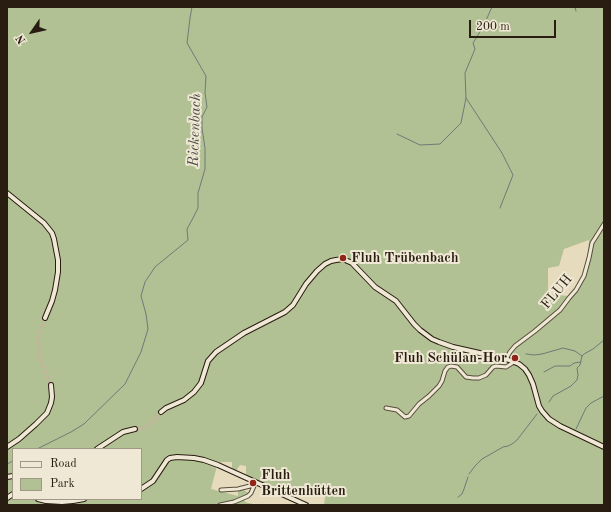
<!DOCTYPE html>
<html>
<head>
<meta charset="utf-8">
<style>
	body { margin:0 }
	#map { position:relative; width:611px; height:512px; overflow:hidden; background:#e6dcbd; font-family:"Old Standard TT",serif }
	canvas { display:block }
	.frame { position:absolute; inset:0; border:8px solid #291d12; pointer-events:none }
	.legend { position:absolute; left:12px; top:448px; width:130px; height:52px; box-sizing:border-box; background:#efe8d4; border:1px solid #a09786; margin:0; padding:5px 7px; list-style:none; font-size:12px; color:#291d12 }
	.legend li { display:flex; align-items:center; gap:8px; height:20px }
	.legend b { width:20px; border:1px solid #a09786 }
	.north { position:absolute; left:12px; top:12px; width:40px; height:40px; -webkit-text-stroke:3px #efe8d4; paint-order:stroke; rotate:236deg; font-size:11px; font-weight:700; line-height:16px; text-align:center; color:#291d12 }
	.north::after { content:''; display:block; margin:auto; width:14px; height:18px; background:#291d12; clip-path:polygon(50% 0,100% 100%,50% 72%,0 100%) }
	.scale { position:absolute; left:469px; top:20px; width:87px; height:18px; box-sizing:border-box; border:2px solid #291d12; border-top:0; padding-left:5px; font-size:12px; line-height:14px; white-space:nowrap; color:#291d12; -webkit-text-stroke:3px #efe8d4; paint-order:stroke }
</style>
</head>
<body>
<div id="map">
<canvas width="611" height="512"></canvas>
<div class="frame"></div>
<ul class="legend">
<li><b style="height:5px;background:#efe8d4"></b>Road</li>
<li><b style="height:11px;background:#b1c194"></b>Park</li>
</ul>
<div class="north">N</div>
<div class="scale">200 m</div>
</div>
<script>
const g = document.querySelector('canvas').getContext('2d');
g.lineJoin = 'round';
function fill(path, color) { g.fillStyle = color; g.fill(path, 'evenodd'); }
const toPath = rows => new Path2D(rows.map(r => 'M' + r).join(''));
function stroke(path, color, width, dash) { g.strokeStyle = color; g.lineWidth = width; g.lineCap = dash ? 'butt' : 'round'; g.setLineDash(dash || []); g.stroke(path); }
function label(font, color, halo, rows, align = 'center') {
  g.font = font + ' "Old Standard TT",serif'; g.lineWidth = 4; g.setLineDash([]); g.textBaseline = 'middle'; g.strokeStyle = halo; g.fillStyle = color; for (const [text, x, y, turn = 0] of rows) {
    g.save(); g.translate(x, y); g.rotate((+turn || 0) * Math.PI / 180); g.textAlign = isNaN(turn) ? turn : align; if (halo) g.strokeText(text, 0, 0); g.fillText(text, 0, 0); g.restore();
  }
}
fill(toPath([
	[7,7,604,7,604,505,324,505,325,497,312,492,293,492,290,488,285,493,267,484,250,478,246,474,246,466,240,465,236,471,232,468,232,462,218,462,211,489,238,496,238,491,244,490,248,493,244,497,245,502,257,505,7,505],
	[589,240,588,253,585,268,580,282,575,290,568,296,548,294,548,268,559,266,564,249],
	[13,449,141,449,141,499,13,499]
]), '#b1c194');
stroke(toPath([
	[575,7,576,11],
	[466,98,502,153,513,175,500,208],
	[397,134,420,145,440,144,461,123,466,98,465,73,475,49,473,43,483,27,492,7],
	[526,354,534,355,542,354,563,348,575,351,582,356],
	[544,372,555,366,570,366,574,363,581,362],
	[549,402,553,396,571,386,577,380,578,375,577,368,580,365,582,356,584,354,593,349,604,340],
	[576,429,586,408,591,403,604,396],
	[37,449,71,432,84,424,125,384,141,352,148,329,146,314,141,296,145,282,155,267,188,240,187,229,193,218,198,208,198,193,205,169,205,148,202,128,202,117,207,107,205,93,206,76,187,43,190,18,192,7],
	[7,464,13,461],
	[469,474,475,466,482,459,503,447,508,446,512,444,517,440,537,414],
	[458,497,462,494,464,489,468,477]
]), '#6d7b77', 1);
stroke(toPath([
	[45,318,39,335,38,343,40,359,51,385],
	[135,429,143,428,149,425,161,412]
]), '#c0b69b', 4, [4, 2]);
const street = toPath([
	[506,359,510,352,515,346,535,331,560,310,569,298,576,290,584,276,589,258,592,243,604,224],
	[386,408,397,410,405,417,409,416,419,404,429,396,439,386,442,381,445,371,448,367,451,366,457,367,466,377,473,378,479,378,486,375,493,367,496,366,506,367,514,362],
	[221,490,238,489,254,485],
	[220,505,234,502,248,496,251,493,254,486]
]);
const secondary = toPath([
	[7,193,44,223,52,233,54,239,58,260,58,272,55,290,52,301,45,318],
	[161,412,166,408,184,400,194,392,201,383,208,361,216,352,244,333,285,312,293,305,306,284,317,271,325,264,331,261,336,260,343,259,352,263,375,287,396,301,414,324,420,330,432,339,439,342,453,347,506,359,519,364,525,369,529,375,533,384,539,406,542,411,549,419,560,426,604,447],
	[7,447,19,439,36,424,47,413,51,403,52,397,51,385],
	[97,449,123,432,135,429],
	[7,477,13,476],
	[141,489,153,481,167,460,170,458,177,457,194,458,204,460,218,465,306,505],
	[7,498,13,494],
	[38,499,46,501,62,502,73,501,84,499]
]);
stroke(street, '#584d3d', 5);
stroke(secondary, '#291d12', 6);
stroke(street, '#efe8d4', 3);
stroke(secondary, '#efe8d4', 4);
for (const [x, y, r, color] of [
	[343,258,4,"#8f2418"],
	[515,358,4,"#8f2418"],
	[253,483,4,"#8f2418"]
]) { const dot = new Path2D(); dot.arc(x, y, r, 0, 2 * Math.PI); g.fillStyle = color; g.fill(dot); stroke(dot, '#efe8d4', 1.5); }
label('bold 14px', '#291d12', '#efe8d4', [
	["Fluh Trübenbach",351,258],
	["Fluh Schülan-Hor",507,358,"right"],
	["Fluh",261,475],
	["Brittenhütten",261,491]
], 'left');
label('14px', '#291d12', '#efe8d4', [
	["FLUH",557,292,-50]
]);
label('italic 15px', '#4b4c45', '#efe8d4', [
	["Rickenbach",195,130,-88]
]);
</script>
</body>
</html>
